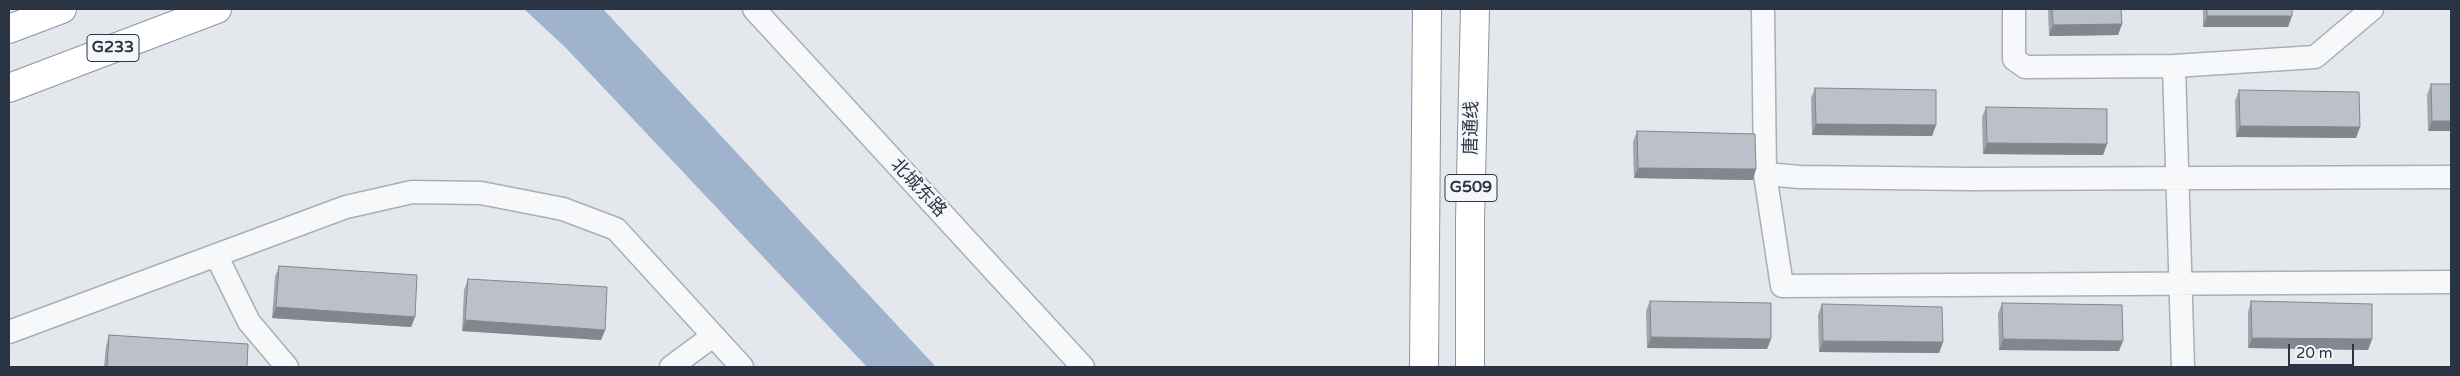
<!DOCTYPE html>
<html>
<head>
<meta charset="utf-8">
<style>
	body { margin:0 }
	#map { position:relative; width:2460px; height:376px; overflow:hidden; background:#e4e7ec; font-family:"Varela Round",sans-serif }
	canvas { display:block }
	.frame { position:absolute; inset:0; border:10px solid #2b3445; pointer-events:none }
	.scale { position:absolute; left:2288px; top:344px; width:66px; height:22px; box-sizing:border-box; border:2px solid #2b3445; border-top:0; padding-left:6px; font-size:15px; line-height:18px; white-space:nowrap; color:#2b3445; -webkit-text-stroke:4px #f4f6f9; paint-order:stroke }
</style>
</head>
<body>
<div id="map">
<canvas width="2460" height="376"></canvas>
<div class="frame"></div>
<div class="scale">20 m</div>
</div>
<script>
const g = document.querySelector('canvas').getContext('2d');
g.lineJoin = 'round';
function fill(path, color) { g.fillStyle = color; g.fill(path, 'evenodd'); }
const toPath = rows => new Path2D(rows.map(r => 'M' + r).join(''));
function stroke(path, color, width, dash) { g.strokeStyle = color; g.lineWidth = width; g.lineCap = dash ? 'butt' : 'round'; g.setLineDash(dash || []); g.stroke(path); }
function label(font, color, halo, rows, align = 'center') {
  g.font = font + ' "Varela Round","Noto Sans SC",sans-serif'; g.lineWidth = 4.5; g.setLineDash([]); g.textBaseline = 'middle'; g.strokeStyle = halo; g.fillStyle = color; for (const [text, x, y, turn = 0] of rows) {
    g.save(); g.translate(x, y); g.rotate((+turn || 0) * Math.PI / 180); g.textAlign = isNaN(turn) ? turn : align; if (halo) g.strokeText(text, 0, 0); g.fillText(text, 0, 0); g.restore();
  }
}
fill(toPath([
	[524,9,603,9,936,367,867,367,565,47]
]), '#9fb4cc');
const minor = toPath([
	[754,9,1083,367],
	[1763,9,1765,174,1800,177,1971,179,2451,177],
	[2014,9,2014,59,2025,67,2174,66,2315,57,2372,9],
	[2174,66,2183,367],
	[1765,174,1782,286,2451,282],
	[216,255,249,322,287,367],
	[9,332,346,207,412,192,481,193,563,209,616,229,742,367],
	[671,367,713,336]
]);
const trunk = toPath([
	[9,29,62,9],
	[9,88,217,9],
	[1424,367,1427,9],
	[1470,367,1470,220,1475,9]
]);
stroke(minor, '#a9aeb7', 25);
stroke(trunk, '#8b94a3', 30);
stroke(minor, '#f7f8fa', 22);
stroke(trunk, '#fff', 28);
fill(toPath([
	[2048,9,2121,9,2122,24,2118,35,2049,36],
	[2203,9,2292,9,2288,27,2203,27],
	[2431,84,2451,84,2451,131,2428,131,2427,95],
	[1815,88,1936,125,1932,136,1812,135,1811,98],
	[2239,90,2360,127,2356,138,2236,137,2235,101],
	[1986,107,2107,144,2103,155,1983,154,1982,117],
	[1637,131,1753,180,1634,178,1633,142],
	[279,266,415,317,411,327,272,318,275,277],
	[468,279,605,330,601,340,462,331,464,290],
	[1650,301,1771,339,1767,349,1647,348,1646,311],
	[2251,301,2372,339,2368,350,2248,348,2248,312],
	[2002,303,2119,351,1999,350,1998,314],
	[1822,304,1943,342,1939,353,1819,352,1818,315],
	[109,335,247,367,104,367,106,346]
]), '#a1a5ae');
fill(toPath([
	[2207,16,2292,16,2288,27,2203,27],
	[2122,24,2118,35,2049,36,2053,25],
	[2432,121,2451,121,2451,131,2428,131],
	[1816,124,1936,125,1932,136,1812,135],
	[2240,126,2360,127,2356,138,2236,137],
	[1987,143,2107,144,2103,155,1983,154],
	[1638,168,1756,169,1753,180,1634,178],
	[276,307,415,317,411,327,272,318],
	[465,320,605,330,601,340,462,331],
	[1651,337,1771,339,1767,349,1647,348],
	[2252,338,2372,339,2368,350,2248,348],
	[2003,339,2123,341,2119,351,1999,350],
	[1823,341,1943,342,1939,353,1819,352]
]), '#83868d');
const building = toPath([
	[2052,9,2121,9,2122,24,2053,25,2052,9],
	[2207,9,2292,9,2292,16,2207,16,2207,9],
	[2431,84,2451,84,2451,121,2432,121,2431,84],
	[1815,88,1936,90,1936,125,1816,124,1815,88],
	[2239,90,2359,92,2360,127,2240,126,2239,90],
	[1986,107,2107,109,2107,144,1987,143,1986,107],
	[1637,131,1755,134,1756,169,1638,168,1637,131],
	[279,266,417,275,415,317,276,307,279,266],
	[468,279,607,287,605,330,465,320,468,279],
	[1650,301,1771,303,1771,339,1651,337,1650,301],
	[2251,301,2372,304,2372,339,2252,338,2251,301],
	[2002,303,2122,305,2123,341,2003,339,2002,303],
	[1822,304,1942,307,1943,342,1823,341,1822,304],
	[109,335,248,344,247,367,107,367,109,335]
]);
fill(building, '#bbc0ca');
stroke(building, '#83868d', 1);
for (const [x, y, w] of [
	[113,48,52],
	[1471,188,52]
]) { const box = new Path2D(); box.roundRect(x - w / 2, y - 13.5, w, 27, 4); g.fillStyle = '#f4f6f9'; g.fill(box); stroke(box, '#2b3445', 1); }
label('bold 16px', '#2b3445', null, [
	["G233",113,48],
	["G509",1471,188]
]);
label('18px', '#2b3445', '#f4f6f9', [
	["唐通线",1472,128,-89],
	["北城东路",918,188,47]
]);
</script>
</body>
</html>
